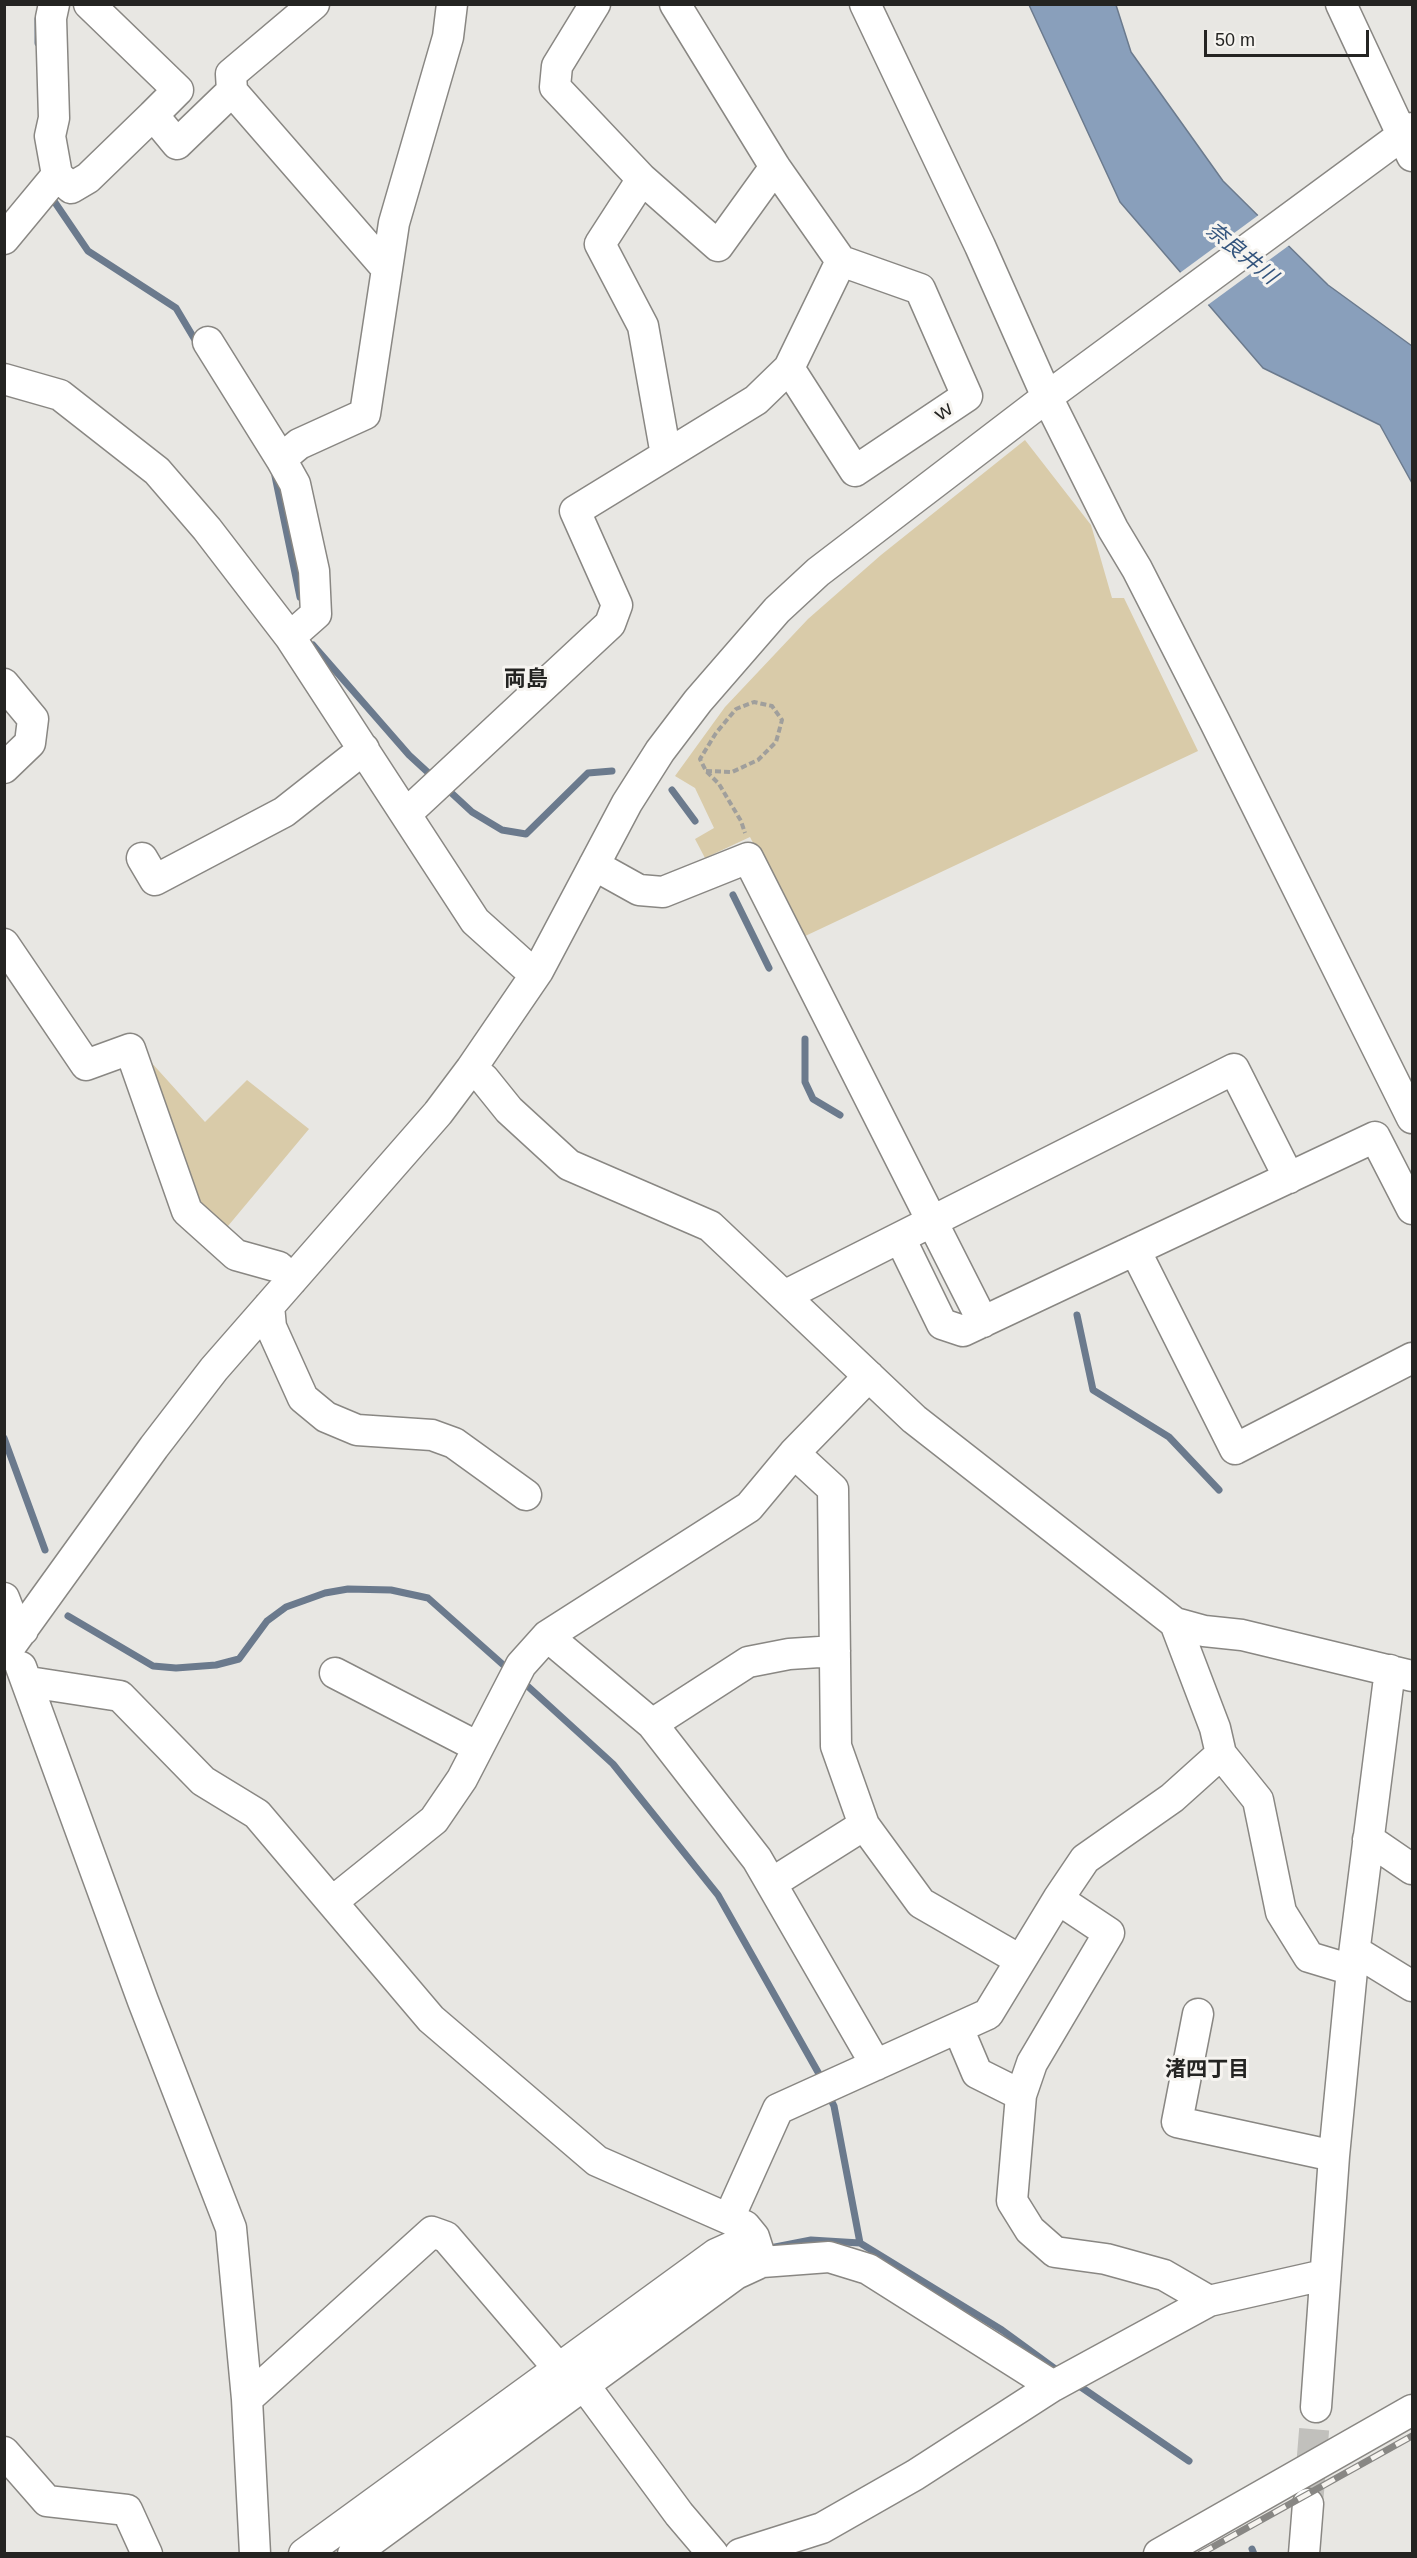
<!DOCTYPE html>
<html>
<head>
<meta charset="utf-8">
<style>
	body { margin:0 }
	#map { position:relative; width:1417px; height:2558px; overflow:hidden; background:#e8e7e3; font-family:Helvetica,sans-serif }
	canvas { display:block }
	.frame { position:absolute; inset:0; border:6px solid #242422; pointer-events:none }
	.scale { position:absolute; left:1204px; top:30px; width:165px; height:27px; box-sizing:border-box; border:3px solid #242422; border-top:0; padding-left:8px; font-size:18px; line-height:21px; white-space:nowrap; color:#242422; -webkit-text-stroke:4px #f6f4f0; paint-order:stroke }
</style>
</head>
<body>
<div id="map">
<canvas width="1417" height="2558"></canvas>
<div class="frame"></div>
<div class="scale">50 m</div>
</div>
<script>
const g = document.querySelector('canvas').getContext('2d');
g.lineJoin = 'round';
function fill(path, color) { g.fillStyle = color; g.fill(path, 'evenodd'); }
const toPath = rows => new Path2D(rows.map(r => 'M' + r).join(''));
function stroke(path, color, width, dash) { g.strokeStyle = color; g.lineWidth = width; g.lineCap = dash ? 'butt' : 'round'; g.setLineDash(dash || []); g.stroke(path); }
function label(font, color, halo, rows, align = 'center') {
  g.font = font + ' Helvetica,"Noto Sans JP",sans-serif'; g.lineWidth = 6; g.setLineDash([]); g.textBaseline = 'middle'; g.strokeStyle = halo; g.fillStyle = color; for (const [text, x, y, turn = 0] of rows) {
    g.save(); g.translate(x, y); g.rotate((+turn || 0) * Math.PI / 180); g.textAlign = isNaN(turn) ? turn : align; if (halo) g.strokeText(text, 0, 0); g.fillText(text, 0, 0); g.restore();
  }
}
fill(toPath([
	[1025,440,1091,525,1112,598,1124,598,1198,751,801,938,750,837,705,858,695,839,714,828,695,788,675,776,725,707,808,619,881,555],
	[150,1061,205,1122,247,1080,309,1129,223,1232,193,1204]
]), '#d9cba9');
const water = toPath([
	[1029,5,1116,5,1131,52,1223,181,1328,285,1412,346,1412,483,1380,425,1263,368,1120,202,1029,5]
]);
fill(water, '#899fbb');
stroke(water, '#6b7a8d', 1.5);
fill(toPath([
	[1260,214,1291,244,1205,307,1177,275]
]), '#e8e7e3');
stroke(toPath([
	[38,43,38,19],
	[54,201,88,251,176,308,198,345],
	[275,476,300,597],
	[313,645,409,755,434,778],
	[445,787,472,812,502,830,526,834,588,773,612,771],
	[672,790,695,821],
	[733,895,769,968],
	[805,1039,805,1082,813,1099,840,1115],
	[1077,1315,1093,1390,1169,1437,1219,1490],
	[4,1438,45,1550],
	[68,1616,153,1666,176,1668,216,1665,239,1659,267,1621,286,1607,325,1593,348,1589,391,1590,428,1598,509,1670],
	[522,1681,613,1764,718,1895,823,2081],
	[828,2094,834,2106,860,2243],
	[770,2248,811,2240,860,2243,1002,2330,1061,2373],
	[1075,2383,1189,2461],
	[1252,2549,1254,2554]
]), '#6b7a8d', 7);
stroke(toPath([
	[1308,2504,1316,2407]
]), '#c1c0bc', 30, [30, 15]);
const minor = toPath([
	[89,4,178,90,153,115],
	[314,4,231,74,232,91,387,269],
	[595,4,557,66,555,87,642,179,718,246,775,167],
	[675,4,775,167,841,261],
	[865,4,980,246,1047,397,1113,529,1137,569,1215,722,1412,1118],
	[1341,4,1412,156],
	[57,175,71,188,88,178,153,115,177,144,232,91],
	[642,179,600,244,643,326,666,455],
	[4,239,57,175,50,136,54,118,51,18,54,4],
	[208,342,281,459],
	[789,368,855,471,967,396,920,289,841,261],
	[4,379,60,395,157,471,207,529,290,637,475,921,524,965,538,971],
	[290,637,316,614,314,571,295,484,281,459,299,444,365,414,394,223,448,37,452,4],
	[4,684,33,719,30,743,4,768],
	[407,813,610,624,617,605,575,511,756,400,789,368,841,261],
	[142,858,155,880,284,812,364,749],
	[594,865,639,890,663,892,748,858,983,1322],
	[4,944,86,1065,130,1049,187,1211,236,1255,279,1267,292,1280],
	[471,1069,484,1079,509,1110,569,1165,710,1226,914,1419,1175,1623,1204,1631,1242,1635,1412,1676],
	[900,1238,942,1324,963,1331,1375,1137,1412,1209],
	[1135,1250,1235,1449,1412,1358],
	[784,1296,1234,1069,1289,1178],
	[269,1306,271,1327,303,1398,326,1417,357,1430,432,1435,454,1443,526,1495],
	[794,1453,833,1489,836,1746,864,1825,921,1903,1020,1960],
	[4,1598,11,1616,23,1630],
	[1175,1623,1215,1728,1221,1754,1172,1798,1085,1859,1058,1899,1109,1933,1032,2063,1021,2095,1012,2201,1030,2230,1055,2252,1106,2259,1164,2275,1209,2301],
	[547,1636,652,1724,757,1859,876,2065],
	[4,1655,154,1447,214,1369,438,1113,471,1069,538,971,627,803,660,751,698,701,777,610,818,572,1047,397,1412,128],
	[21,1667,143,2001,231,2228,247,2399,255,2554],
	[335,1673,478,1747],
	[29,1682,120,1696,203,1781,257,1814,431,2019,597,2161,745,2226,754,2237,762,2262],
	[652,1724,748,1662,789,1654,835,1651],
	[1221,1754,1258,1800,1281,1912,1309,1957,1352,1970],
	[1368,1839,1412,1869],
	[772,1883,864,1825],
	[332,1902,434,1820,462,1779,521,1665,547,1636,749,1507,794,1453,869,1376],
	[1355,1951,1412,1986],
	[1198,2014,1177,2122,1334,2156],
	[958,2028,977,2073,1021,2095],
	[729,2218,778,2109,988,2014,1058,1899],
	[584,2385,679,2514,713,2554],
	[247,2399,432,2232,446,2237,571,2383],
	[1316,2407,1334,2156,1352,1970,1390,1670],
	[4,2452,47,2501,127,2510,147,2554],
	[304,2554,716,2254,754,2237],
	[353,2554,736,2274,762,2262,829,2257,868,2269,1053,2386],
	[740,2554,822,2528,915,2475,1053,2386,1209,2301,1324,2275],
	[1159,2554,1412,2410],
	[1304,2554,1308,2504]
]);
stroke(minor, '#898783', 33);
stroke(toPath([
	[706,771,732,772,758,760,776,742,782,720,772,706,754,702,736,709,716,733,700,759,706,771,719,784,741,821,745,833]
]), '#a09f9c', 4, [6, 3]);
stroke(minor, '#fff', 30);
const rail = toPath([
	[1200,2554,1412,2436]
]);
stroke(rail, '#888784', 7);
stroke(rail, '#f6f4f0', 4.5, [14]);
label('20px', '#242422', '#f6f4f0', [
	["ｗ",944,412,-34]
]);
label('italic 21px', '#33547d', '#f6f4f0', [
	["奈良井川",1241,254,39]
]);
label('bold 21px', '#242422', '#f6f4f0', [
	["渚四丁目",1207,2070]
]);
label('bold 22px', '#242422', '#f6f4f0', [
	["両島",526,680]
]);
</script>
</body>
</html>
